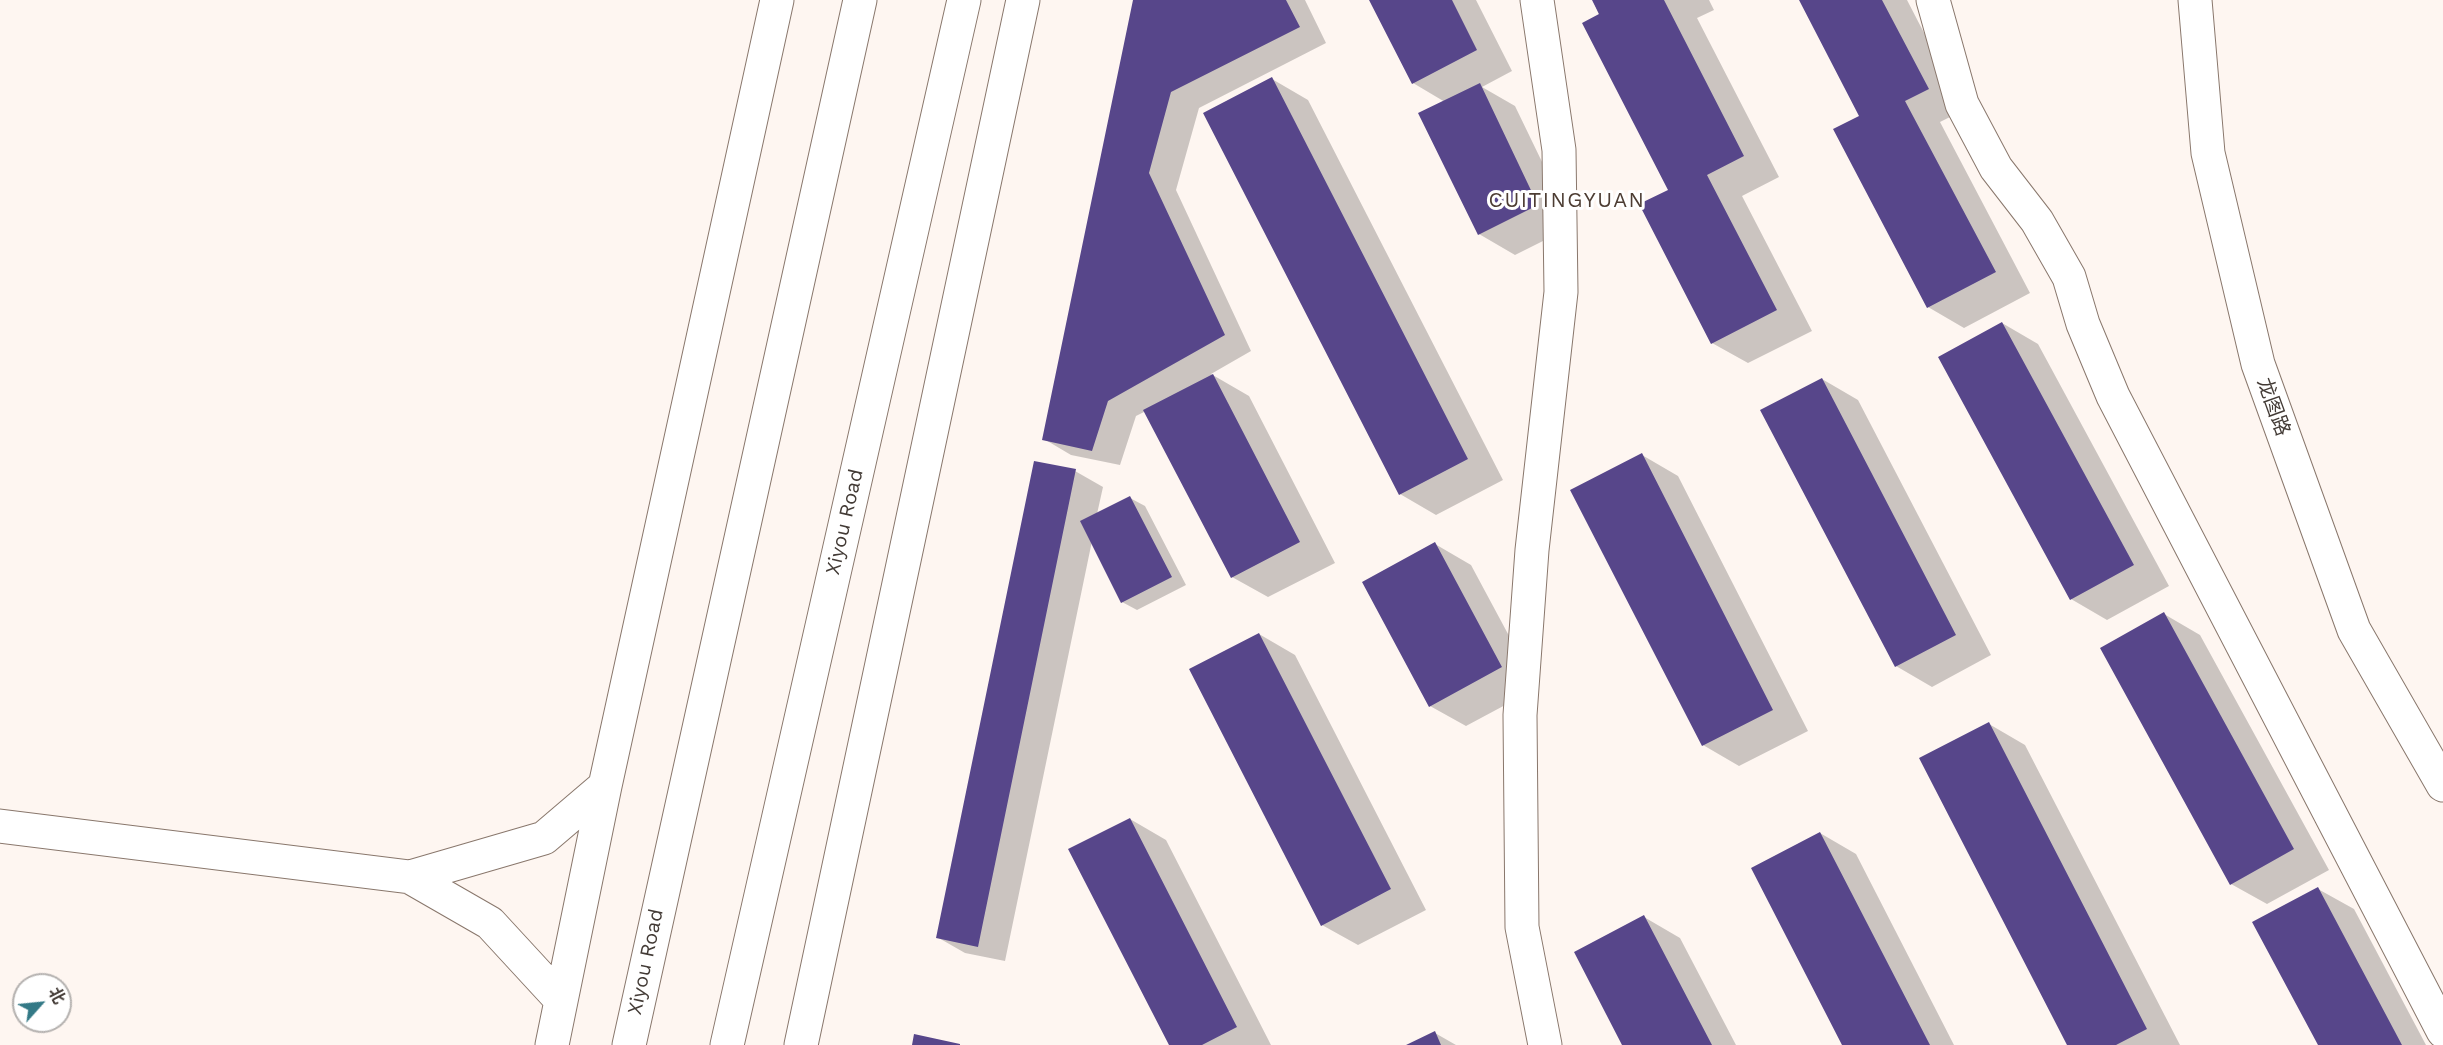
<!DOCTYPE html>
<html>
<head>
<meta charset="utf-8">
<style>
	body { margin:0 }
	#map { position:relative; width:2443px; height:1045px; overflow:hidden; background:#fef6f1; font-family:"Work Sans","Noto Sans SC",sans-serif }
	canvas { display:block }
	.north { position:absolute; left:12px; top:973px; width:60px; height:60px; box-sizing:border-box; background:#fff; border:2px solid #b4b1af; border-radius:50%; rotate:63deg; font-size:16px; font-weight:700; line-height:24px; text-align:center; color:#433b36 }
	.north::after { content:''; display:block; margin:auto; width:21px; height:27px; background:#337986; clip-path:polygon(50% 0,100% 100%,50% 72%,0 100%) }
</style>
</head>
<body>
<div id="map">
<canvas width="2443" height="1045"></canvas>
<div class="north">北</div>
</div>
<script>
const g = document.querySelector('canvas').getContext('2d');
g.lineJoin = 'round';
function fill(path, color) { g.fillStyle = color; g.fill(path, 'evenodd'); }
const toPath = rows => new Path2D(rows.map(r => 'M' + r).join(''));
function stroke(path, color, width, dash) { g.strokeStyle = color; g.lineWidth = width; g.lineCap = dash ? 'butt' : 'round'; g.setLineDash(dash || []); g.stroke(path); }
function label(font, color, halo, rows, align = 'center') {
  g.font = font + ' "Work Sans","Noto Sans SC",sans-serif'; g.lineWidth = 6; g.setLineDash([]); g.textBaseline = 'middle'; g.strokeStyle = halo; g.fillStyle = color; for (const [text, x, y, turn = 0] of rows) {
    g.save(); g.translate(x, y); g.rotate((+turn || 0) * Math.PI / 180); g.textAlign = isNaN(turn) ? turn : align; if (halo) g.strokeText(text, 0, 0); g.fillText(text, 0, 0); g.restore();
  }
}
fill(toPath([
	[1135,0,1305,0,1326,43,1199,108,1176,190,1251,351,1211,374,1249,396,1335,563,1268,597,1232,577,1146,411,1136,416,1120,465,1071,455,1044,439],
	[1371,0,1476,0,1512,71,1482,87,1515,106,1573,226,1515,255,1479,234,1445,102,1413,83],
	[1593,0,1709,0,1714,10,1697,18,1779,177,1742,196,1812,331,1748,363,1712,343,1670,190],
	[1800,0,1907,0,1964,110,1940,122,2030,293,1964,328,1928,307,1861,116],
	[1272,79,1308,100,1503,480,1436,515,1400,494],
	[2002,323,2038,344,2169,586,2107,620,2071,599],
	[1822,379,1858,400,1991,655,1932,687,1896,666],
	[1642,455,1678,476,1808,731,1739,766,1703,745],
	[1075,471,1103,487,1097,514,1130,498,1145,506,1186,585,1137,610,1122,602,1092,541,1005,961,965,953,937,937],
	[1435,544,1471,565,1537,688,1466,726,1430,706],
	[2164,614,2200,635,2329,870,2267,904,2231,884],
	[1259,634,1295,655,1426,910,1358,945,1322,925],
	[1989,724,2025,745,2180,1045,2069,1045],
	[1130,819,1166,840,1271,1045,1170,1045],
	[1820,833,1856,854,1954,1045,1844,1045],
	[2318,889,2354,909,2426,1045,2319,1045],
	[1644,917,1680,938,1736,1045,1624,1045],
	[1435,1033,1456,1045,1410,1045]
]), '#0003');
fill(toPath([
	[1133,0,1286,0,1300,27,1171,92,1149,173,1225,335,1108,401,1092,451,1042,440],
	[1369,0,1452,0,1477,50,1412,84],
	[1592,0,1664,0,1744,156,1707,175,1777,310,1711,344,1639,204,1668,190,1582,23,1599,14],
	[1799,0,1882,0,1929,89,1905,101,1996,272,1927,308,1833,129,1859,116],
	[1272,77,1468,459,1399,495,1203,113],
	[1480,83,1538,205,1478,235,1418,113],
	[2002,322,2134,565,2070,600,1938,357],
	[1213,374,1300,542,1231,578,1143,410],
	[1822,378,1956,635,1895,667,1760,410],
	[1642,453,1773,710,1702,746,1570,490],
	[1034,461,1076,469,978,947,936,938],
	[1130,496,1172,577,1121,603,1080,521],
	[1435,542,1502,667,1429,707,1362,582],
	[2164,612,2294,849,2230,885,2100,648],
	[1259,633,1391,889,1321,926,1189,669],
	[1989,722,2147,1029,2116,1045,2067,1045,1919,758],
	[1130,818,1237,1027,1202,1045,1169,1045,1068,849],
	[1820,832,1930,1045,1842,1045,1751,868],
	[2318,887,2402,1045,2318,1045,2252,922],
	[1644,915,1712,1045,1622,1045,1574,952],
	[1435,1031,1441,1045,1406,1045],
	[914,1034,960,1044,960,1045,912,1045]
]), '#57468a');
const minor = toPath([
	[1537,0,1559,150,1561,292,1532,550,1520,715,1522,927,1545,1045],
	[1933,0,1962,104,1996,168,2037,221,2069,277,2083,324,2113,396,2443,1031],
	[2195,0,2208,153,2258,364,2354,630,2443,785],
	[0,826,410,877],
	[561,1000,490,923,410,877,544,838,605,786],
	[552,1045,605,786,777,0],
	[801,1045,1023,0]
]);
const major = toPath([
	[629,1045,860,0],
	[727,1045,964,0]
]);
stroke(minor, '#89776c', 35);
stroke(major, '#89776c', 35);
stroke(minor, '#fff', 33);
stroke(major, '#fff', 33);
label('20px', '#433b36', '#fff', [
	["龙图路",2273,407,70],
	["Xiyou Road",845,522,-77],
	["Xiyou Road",646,962,-78]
]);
g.letterSpacing = '1.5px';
label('21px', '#4d3d33', '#fff', [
	["CUITINGYUAN",1567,201]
]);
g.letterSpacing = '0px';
</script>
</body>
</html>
